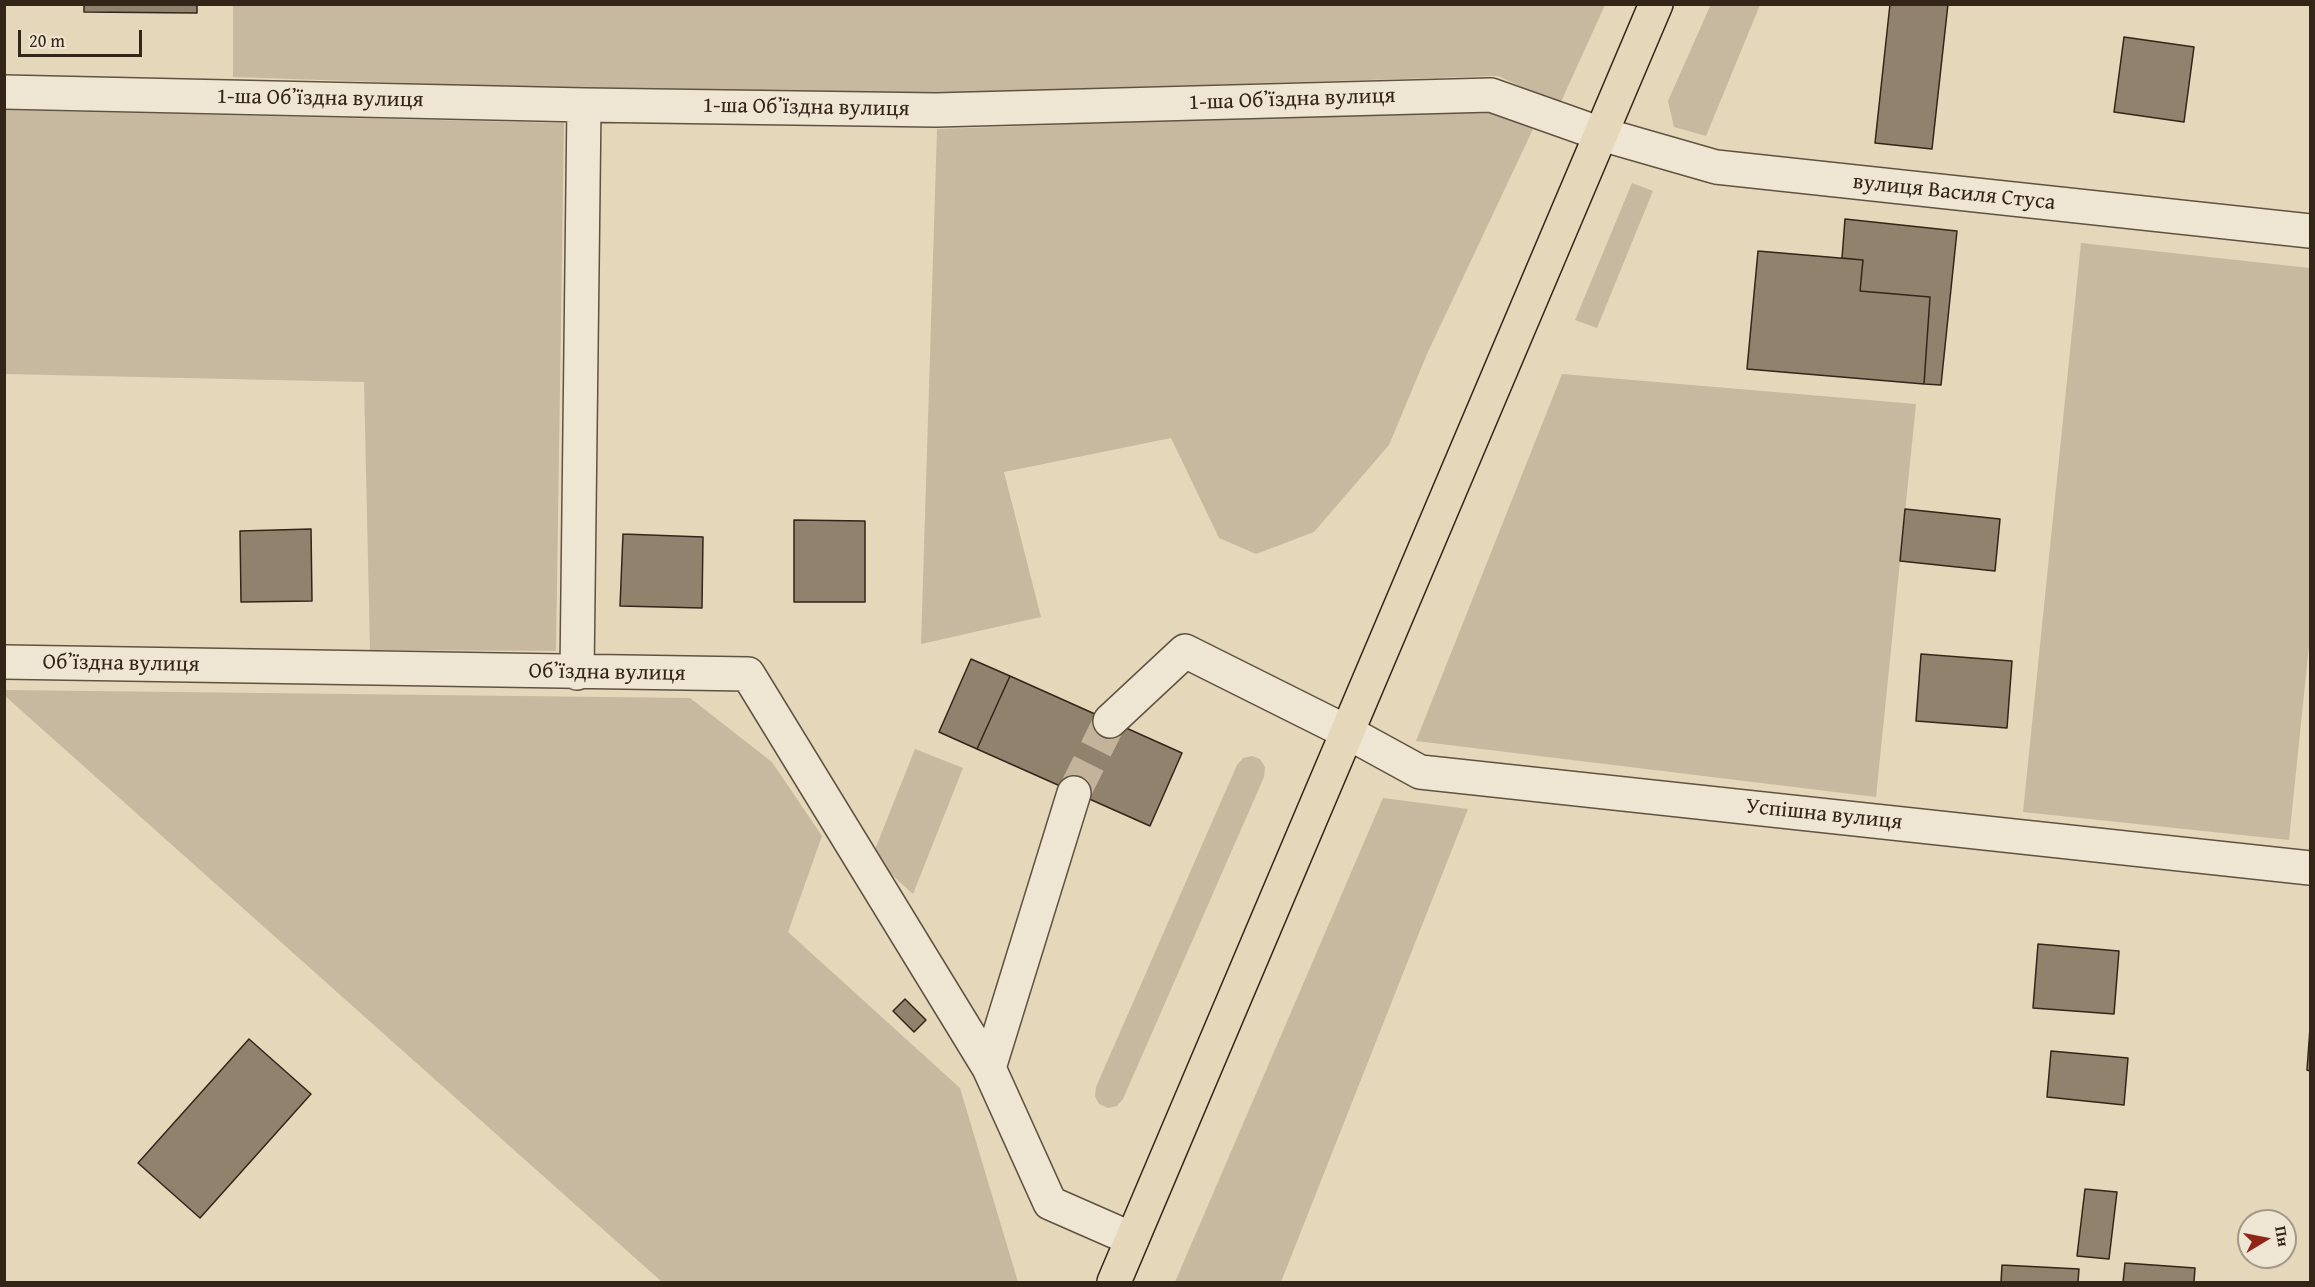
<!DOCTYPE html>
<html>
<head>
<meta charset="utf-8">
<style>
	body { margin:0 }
	#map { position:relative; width:2315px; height:1287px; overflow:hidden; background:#e5d7ba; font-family:"Gentium Book Plus",serif }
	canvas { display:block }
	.frame { position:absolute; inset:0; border:6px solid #342519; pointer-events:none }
	.north { position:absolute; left:2237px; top:1209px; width:60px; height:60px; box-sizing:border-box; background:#eee5d2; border:2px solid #a49888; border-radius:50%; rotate:80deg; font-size:16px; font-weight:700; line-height:24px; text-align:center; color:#342519 }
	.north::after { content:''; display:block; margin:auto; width:21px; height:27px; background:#8f2418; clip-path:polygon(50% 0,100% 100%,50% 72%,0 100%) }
	.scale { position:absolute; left:18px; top:30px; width:124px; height:27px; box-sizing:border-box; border:3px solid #342519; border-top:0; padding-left:8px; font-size:18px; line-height:21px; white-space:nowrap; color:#342519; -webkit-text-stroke:4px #eee5d2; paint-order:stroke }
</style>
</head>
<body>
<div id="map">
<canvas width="2315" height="1287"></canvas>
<div class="frame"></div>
<div class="north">Пн</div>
<div class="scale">20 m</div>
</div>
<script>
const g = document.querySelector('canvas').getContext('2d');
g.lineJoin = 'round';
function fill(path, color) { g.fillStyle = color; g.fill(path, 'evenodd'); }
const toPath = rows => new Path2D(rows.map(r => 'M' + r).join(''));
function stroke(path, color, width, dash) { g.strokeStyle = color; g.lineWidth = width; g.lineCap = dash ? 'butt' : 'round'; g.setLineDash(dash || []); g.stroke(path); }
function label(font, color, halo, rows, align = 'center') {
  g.font = font + ' "Gentium Book Plus",serif'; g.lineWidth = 6; g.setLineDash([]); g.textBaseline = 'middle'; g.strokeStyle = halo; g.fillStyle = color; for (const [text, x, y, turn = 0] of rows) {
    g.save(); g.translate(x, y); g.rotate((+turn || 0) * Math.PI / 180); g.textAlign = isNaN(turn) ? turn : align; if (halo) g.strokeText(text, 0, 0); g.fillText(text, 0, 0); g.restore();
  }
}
fill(toPath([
	[1711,4,1760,5,1706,136,1674,127,1668,101],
	[233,5,1605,5,1560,104,1498,76,936,93,585,89,233,77],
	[5,110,564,123,556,651,370,650,364,382,5,374],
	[1488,110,1534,127,1427,354,1389,445,1314,532,1256,554,1219,538,1171,438,1004,472,1041,617,921,644,937,129],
	[1632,183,1653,191,1597,328,1575,320],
	[2081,243,2310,268,2310,636,2289,840,2023,812],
	[1562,374,1916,404,1876,797,1416,741],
	[5,690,690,698,772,762,822,836,788,932,960,1088,1018,1282,662,1282,5,696],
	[915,749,963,768,913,894,872,857],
	[1252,756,1260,759,1265,767,1264,777,1123,1099,1117,1106,1108,1108,1099,1104,1095,1096,1096,1087,1237,765,1243,758],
	[1383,798,1468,809,1281,1282,1175,1282]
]), '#c7b99f');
const building = toPath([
	[84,4,197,4,197,13,84,12,84,4],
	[1890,4,1948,4,1932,149,1875,143,1890,4],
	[2124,37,2194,47,2184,122,2114,112,2124,37],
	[1845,219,1957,231,1941,385,1924,384,1930,297,1860,291,1863,260,1842,258,1845,219],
	[1758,251,1863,260,1860,291,1930,297,1924,384,1747,369,1758,251],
	[1905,509,2000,519,1995,571,1900,561,1905,509],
	[794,520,865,521,865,602,794,602,794,520],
	[311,529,312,601,241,602,240,531,311,529],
	[623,534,703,537,702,608,620,606,623,534],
	[1921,654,2012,661,2007,728,1916,721,1921,654],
	[971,659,1010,676,977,749,939,732,971,659],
	[1010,676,1182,753,1150,826,977,749,1010,676],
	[2038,944,2119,951,2114,1014,2033,1008,2038,944],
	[905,999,926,1020,914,1032,893,1011,905,999],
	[2310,1028,2310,1071,2307,1070,2310,1028],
	[249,1039,311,1094,200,1218,138,1163,249,1039],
	[2051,1051,2128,1058,2124,1105,2047,1097,2051,1051],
	[2085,1189,2117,1192,2109,1259,2077,1256,2085,1189],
	[2125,1263,2195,1268,2194,1282,2123,1282,2125,1263],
	[2002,1265,2079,1269,2078,1282,2001,1282,2002,1265]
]);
fill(building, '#90826d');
stroke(building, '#342519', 1.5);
stroke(toPath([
	[1074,793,1110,721]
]), '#c2b39a', 33, [33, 16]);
const minor = toPath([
	[4,92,584,105,936,110,1491,95,1601,134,1716,167,2310,231],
	[4,662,748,674,989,1068,1050,1203,1132,1239],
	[577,673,584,105],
	[1110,721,1185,651,1347,732,1420,772,2310,868],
	[989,1068,1074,793]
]);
const major = toPath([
	[1114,1282,1656,4]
]);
stroke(minor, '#605241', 36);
stroke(major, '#342519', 36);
stroke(minor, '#eee5d2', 33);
stroke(major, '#e5d7ba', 33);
label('22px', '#342519', '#eee5d2', [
	["1-ша Обʼїздна вулиця",320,99,1],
	["1-ша Обʼїздна вулиця",1292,100,-2],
	["1-ша Обʼїздна вулиця",806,108,1],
	["вулиця Василя Стуса",1954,193,6],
	["Обʼїздна вулиця",121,664,1],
	["Обʼїздна вулиця",607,673,1],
	["Успішна вулиця",1824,815,6]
]);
</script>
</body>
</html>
